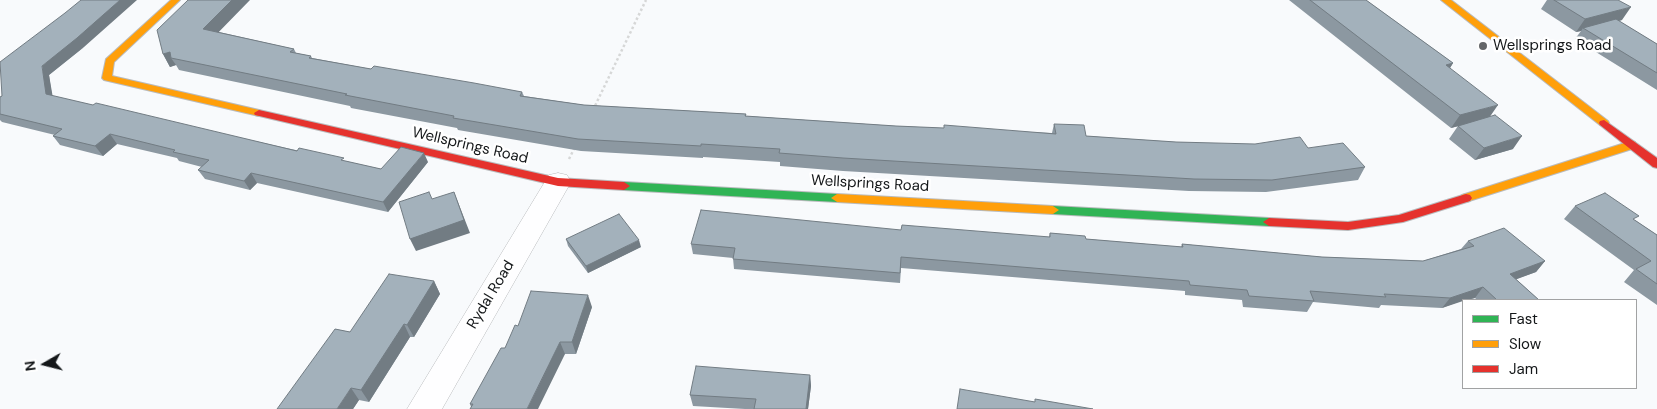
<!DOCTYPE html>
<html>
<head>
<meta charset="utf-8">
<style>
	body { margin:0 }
	#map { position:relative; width:1657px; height:409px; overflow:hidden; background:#f8fafc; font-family:"DM Sans",sans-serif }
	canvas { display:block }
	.legend { position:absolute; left:1462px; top:299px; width:175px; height:90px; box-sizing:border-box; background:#fff; border:1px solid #a1a2a3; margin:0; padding:6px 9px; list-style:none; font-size:15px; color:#141719 }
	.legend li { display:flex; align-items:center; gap:10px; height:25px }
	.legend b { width:25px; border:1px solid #a1a2a3 }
	.north { position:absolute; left:20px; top:339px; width:50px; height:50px; -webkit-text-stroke:4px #fff; paint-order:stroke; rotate:262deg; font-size:14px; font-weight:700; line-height:20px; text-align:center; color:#141719 }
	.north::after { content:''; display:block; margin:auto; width:18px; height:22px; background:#141719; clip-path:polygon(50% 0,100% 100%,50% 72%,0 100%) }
</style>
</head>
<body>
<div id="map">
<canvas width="1657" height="409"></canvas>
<ul class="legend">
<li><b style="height:6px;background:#30b455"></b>Fast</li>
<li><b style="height:6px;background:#ff9f0a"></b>Slow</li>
<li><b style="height:6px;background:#e5322d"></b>Jam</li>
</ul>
<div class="north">N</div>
</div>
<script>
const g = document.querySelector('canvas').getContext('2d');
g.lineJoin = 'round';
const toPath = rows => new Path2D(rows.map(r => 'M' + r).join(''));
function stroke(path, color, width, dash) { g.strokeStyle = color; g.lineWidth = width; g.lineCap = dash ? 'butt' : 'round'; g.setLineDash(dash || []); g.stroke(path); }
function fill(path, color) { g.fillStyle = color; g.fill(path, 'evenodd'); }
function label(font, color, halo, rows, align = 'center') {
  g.font = font + ' "DM Sans",sans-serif'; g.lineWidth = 5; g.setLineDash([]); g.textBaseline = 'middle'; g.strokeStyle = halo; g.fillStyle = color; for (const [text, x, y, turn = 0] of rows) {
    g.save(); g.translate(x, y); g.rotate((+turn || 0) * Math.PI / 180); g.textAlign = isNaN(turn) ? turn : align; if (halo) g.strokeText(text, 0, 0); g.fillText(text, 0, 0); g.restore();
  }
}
const street = toPath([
	[558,173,567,175,571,182,442,409,407,409,549,175,558,173]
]);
const fast = toPath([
	[624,182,837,194,843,198,837,202,624,190,618,186,624,182],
	[1053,206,1269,218,1275,222,1269,226,1053,214,1047,210,1053,206]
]);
const slow = toPath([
	[171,0,180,0,114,62,112,76,259,110,264,113,263,115,259,116,104,80,102,78,106,59,171,0],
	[1441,0,1451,0,1608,121,1609,123,1608,125,1600,125,1441,0],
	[1631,141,1635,142,1636,145,1635,148,1466,202,1460,198,1462,195,1631,141],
	[837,194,1053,206,1059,210,1053,214,837,202,831,198,837,194]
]);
const jam = toPath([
	[259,110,558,178,624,182,630,186,624,190,558,186,255,115,254,113,259,110],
	[1604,120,1657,158,1657,168,1653,167,1600,125,1599,123,1600,121,1604,120],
	[1466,194,1470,195,1472,198,1470,201,1403,222,1348,230,1269,226,1263,222,1269,218,1348,222,1399,215,1466,194]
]);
stroke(street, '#b9bbbd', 1);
stroke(fast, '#b9bbbd', 2);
stroke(slow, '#b9bbbd', 2);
stroke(jam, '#b9bbbd', 2);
stroke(toPath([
	[593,110,646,0],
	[569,159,575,147]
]), '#d6d7d7', 2.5, [2.5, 2.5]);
fill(street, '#fefeff');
fill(fast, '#30b455');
fill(slow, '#ff9f0a');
fill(jam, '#e5322d');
fill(toPath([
	[1289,0,1366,0,1453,63,1450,68,1490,117,1513,149,1475,160,1449,139,1458,126,1466,124,1451,128],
	[1547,0,1618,0,1622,20,1619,21,1657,44,1657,90,1575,39,1581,31,1576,32,1541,9],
	[219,32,294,49,296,53,311,56,312,58,371,69,522,92,524,96,584,105,746,114,746,116,896,126,1052,133,1054,124,1086,136,1176,142,1308,148,1365,167,1358,180,1266,192,1189,191,843,171,780,166,780,162,703,157,703,158,581,151,458,130,457,128,351,108,350,106,179,70,176,65,170,67,163,54],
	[84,47,49,75,52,96,381,169,428,162,388,212,257,183,250,190,205,179,198,170,202,167,179,161,177,158,117,144,103,156,60,145,53,136,55,135,2,122,0,120,0,97],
	[1575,206,1635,220,1657,235,1657,305,1624,282,1634,270,1564,219],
	[901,230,1049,237,1050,233,1086,239,1181,247,1182,244,1322,257,1423,261,1461,249,1468,241,1545,261,1536,272,1516,279,1539,300,1477,300,1475,298,1467,300,1463,300,1442,308,1381,305,1379,308,1313,302,1307,312,1243,307,1242,300,1185,295,1185,291,901,268,900,283,734,269,733,258,693,254,691,244],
	[566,239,641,247,588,273,568,246],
	[434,281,440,294,414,337,410,337,369,402,359,400,353,409,335,329,350,332],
	[592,307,576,354,565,354,471,407,470,404,505,348,518,326],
	[810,375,811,386,808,409,745,409,693,406,690,395]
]), '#8c98a1');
fill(toPath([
	[120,0,137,0,84,47,49,75,54,104,46,94,42,66],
	[232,0,250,0,210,41,203,29],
	[1631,7,1622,20,1585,29,1583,28,1581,31,1576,32,1585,19],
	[170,52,171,58,176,65,170,67,163,54],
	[1453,63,1445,76,1446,65],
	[1498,105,1489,118,1451,128,1460,115],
	[110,134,117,144,103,156,95,146],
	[1522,136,1513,149,1475,160,1484,148],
	[424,153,428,162,388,212,383,202],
	[251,173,257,183,250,190,244,181],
	[454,192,470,233,416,251,410,239],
	[639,240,641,247,588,273,586,266],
	[1545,261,1536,272,1501,285,1510,274],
	[434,281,440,294,414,337,407,325],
	[1483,287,1475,298,1467,300,1463,300,1463,301,1442,308,1450,298],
	[588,295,592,307,576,354,572,342],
	[404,324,410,337,369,402,361,390],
	[560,342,565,354,538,409,527,409],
	[810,375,811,386,808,409,806,409],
	[351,388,359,400,353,409,337,409]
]), '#727c83');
const building = toPath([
	[81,0,120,0,77,38,42,66,46,94,93,105,96,103,297,151,299,148,344,158,341,160,381,169,401,147,424,153,383,202,251,173,244,181,198,170,209,160,173,152,175,150,110,134,95,146,53,136,62,129,0,114,0,97,2,96,0,62,65,13,81,0],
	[188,0,232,0,203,29,294,49,290,52,311,56,309,58,371,69,374,66,474,83,522,92,520,96,584,105,746,114,745,116,896,126,944,128,944,125,1056,134,1054,124,1084,125,1086,136,1176,142,1255,144,1300,137,1308,148,1343,143,1365,167,1272,180,1194,179,843,158,779,153,780,149,701,144,701,146,578,139,453,118,454,116,345,95,347,94,171,58,170,52,163,54,157,30,188,0],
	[1310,0,1366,0,1453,63,1446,65,1498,105,1460,115,1310,0],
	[1554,0,1618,0,1631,7,1585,19,1554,0],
	[1616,19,1657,44,1657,73,1583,28,1616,19],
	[1495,115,1522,136,1484,148,1458,126,1495,115],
	[429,192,432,199,454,192,464,220,410,239,399,202,429,192],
	[1605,193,1639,216,1633,219,1657,235,1657,284,1636,269,1651,261,1575,206,1605,193],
	[701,210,901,230,902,225,1050,237,1050,233,1085,236,1086,239,1183,247,1182,244,1322,257,1423,261,1474,246,1468,241,1504,228,1545,261,1510,274,1539,300,1497,300,1483,287,1450,298,1384,294,1386,297,1310,291,1314,301,1249,296,1247,290,1190,285,1189,281,901,257,900,273,733,259,735,248,691,244,701,210],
	[619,214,639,240,586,266,566,239,619,214],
	[389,274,434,281,407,325,404,324,361,390,351,388,337,409,277,409,335,329,350,332,389,274],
	[531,291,588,295,572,342,560,342,527,409,470,409,473,404,470,404,501,348,505,348,515,325,518,326,531,291],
	[696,366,810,375,806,409,754,409,756,399,690,395,696,366],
	[960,389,1035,402,1035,399,1093,409,957,409,960,389]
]);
fill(building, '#a3b1bb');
stroke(building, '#727c83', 1);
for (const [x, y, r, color] of [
	[1483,46,5,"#646668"]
]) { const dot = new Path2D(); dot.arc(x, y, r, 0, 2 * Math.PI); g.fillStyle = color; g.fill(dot); stroke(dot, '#fff', 2); }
label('15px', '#141719', '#fff', [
	["Wellsprings Road",1493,46]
], 'left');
label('15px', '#141719', '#fff', [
	["Wellsprings Road",470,146,13],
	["Wellsprings Road",870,184,3],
	["Rydal Road",491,295,-59]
]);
</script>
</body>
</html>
